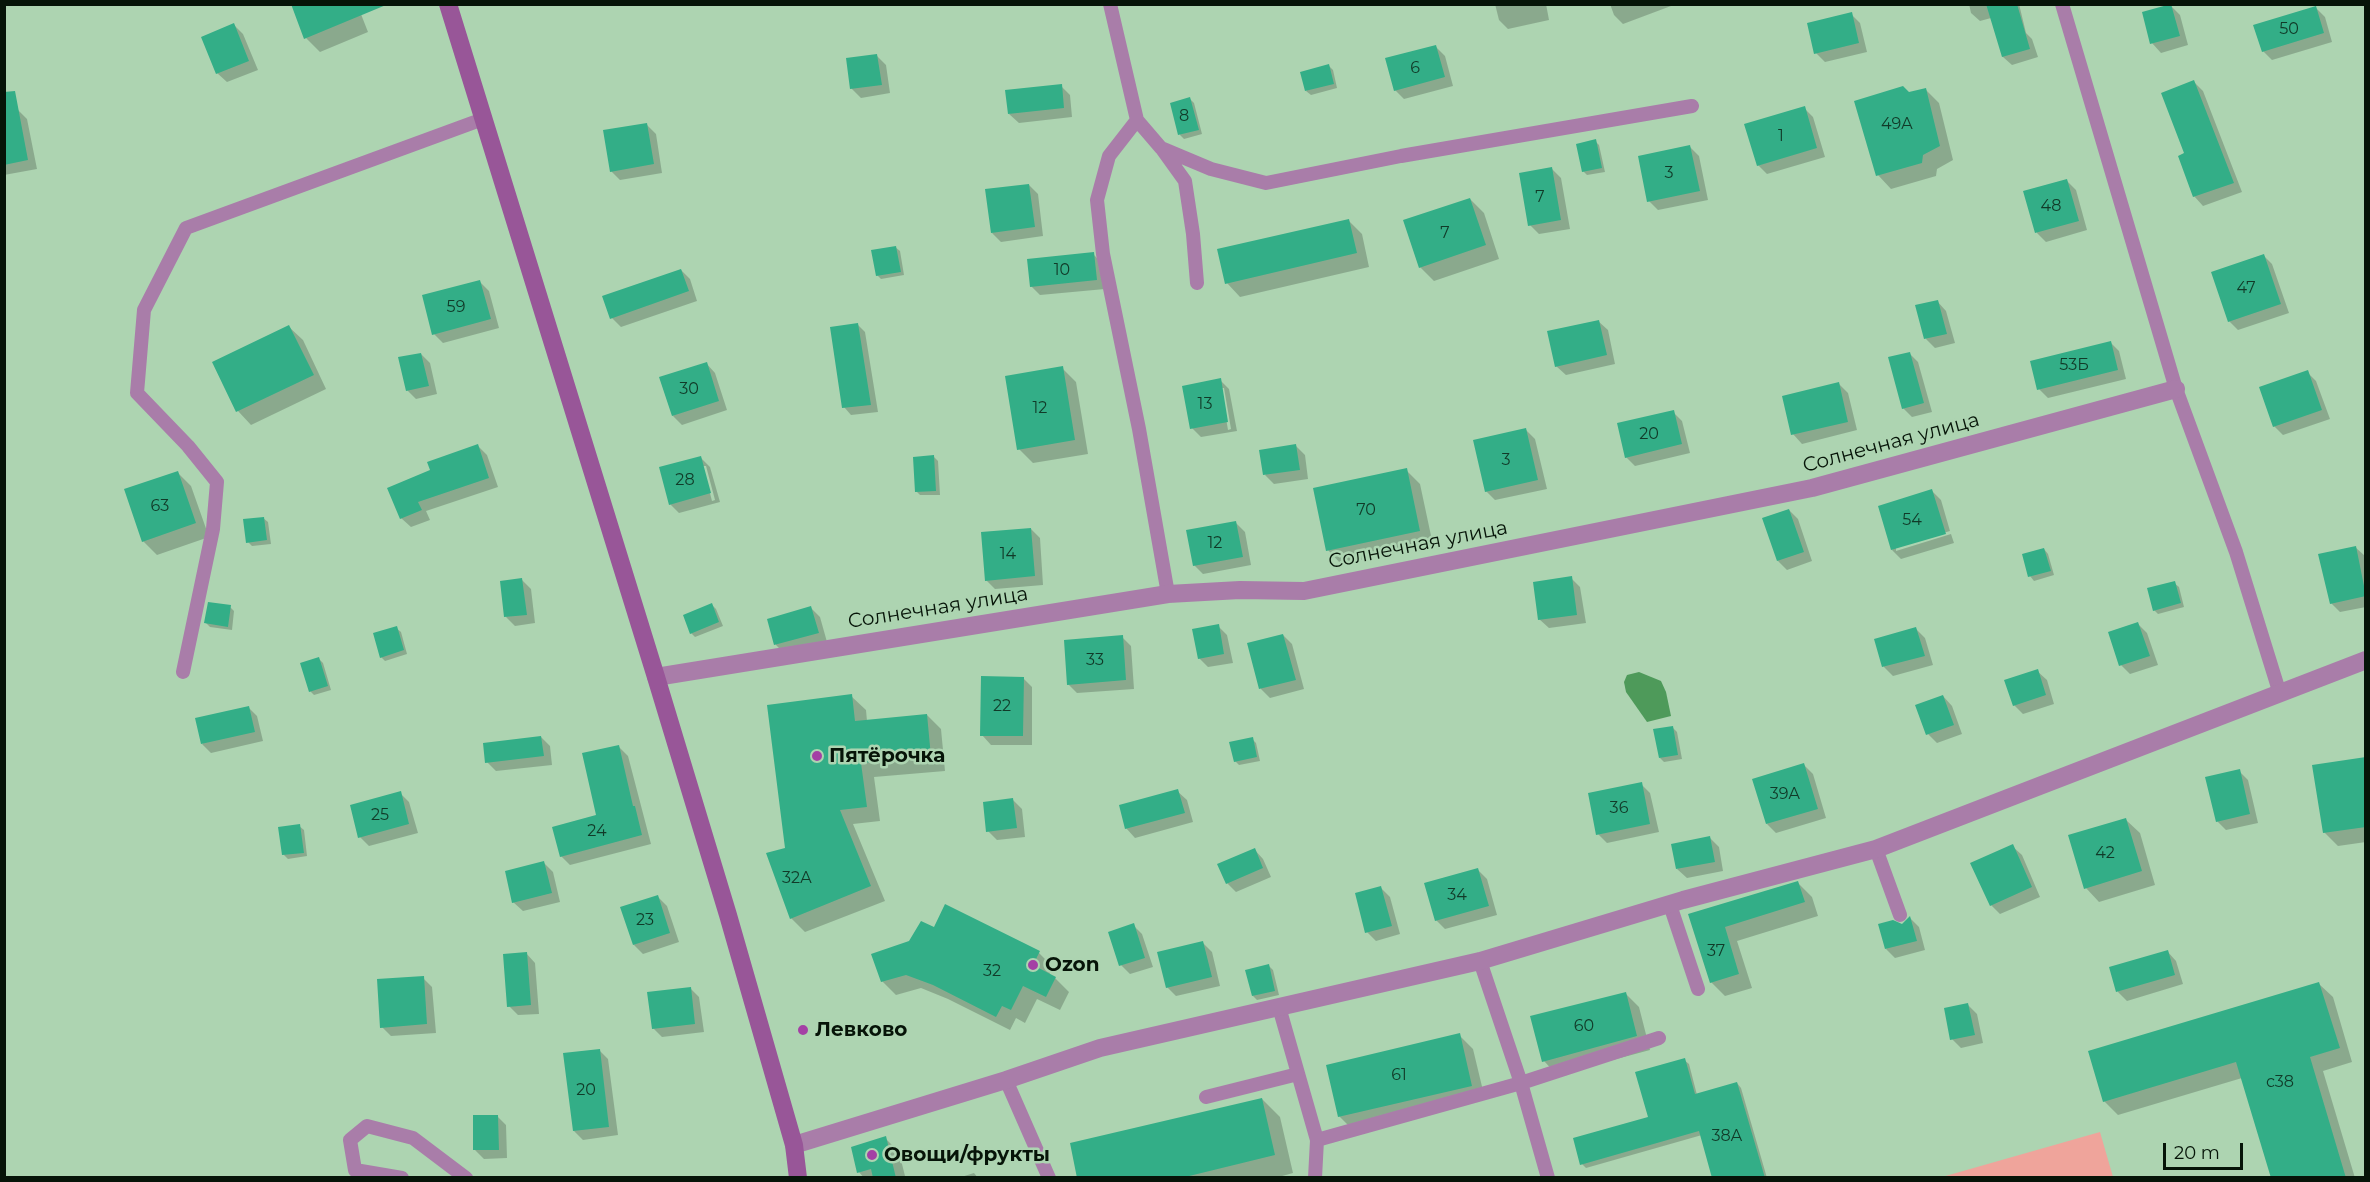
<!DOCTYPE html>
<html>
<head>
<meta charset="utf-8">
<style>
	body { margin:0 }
	#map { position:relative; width:2370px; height:1182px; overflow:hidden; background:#add4b1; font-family:Montserrat,sans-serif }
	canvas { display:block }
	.frame { position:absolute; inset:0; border:6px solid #061408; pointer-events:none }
	.scale { position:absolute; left:2163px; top:1143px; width:80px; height:27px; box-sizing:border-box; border:3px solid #061408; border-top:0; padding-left:8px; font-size:18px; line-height:21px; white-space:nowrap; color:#061408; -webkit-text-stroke:4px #add4b1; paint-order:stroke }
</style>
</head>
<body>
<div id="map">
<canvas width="2370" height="1182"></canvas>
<div class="frame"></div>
<div class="scale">20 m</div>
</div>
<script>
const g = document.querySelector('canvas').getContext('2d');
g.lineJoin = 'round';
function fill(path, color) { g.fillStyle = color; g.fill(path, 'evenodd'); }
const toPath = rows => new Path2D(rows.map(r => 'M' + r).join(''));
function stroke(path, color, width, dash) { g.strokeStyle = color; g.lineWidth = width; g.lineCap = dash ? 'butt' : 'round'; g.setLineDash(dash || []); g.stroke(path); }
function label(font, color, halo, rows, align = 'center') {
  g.font = font + ' Montserrat,sans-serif'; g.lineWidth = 5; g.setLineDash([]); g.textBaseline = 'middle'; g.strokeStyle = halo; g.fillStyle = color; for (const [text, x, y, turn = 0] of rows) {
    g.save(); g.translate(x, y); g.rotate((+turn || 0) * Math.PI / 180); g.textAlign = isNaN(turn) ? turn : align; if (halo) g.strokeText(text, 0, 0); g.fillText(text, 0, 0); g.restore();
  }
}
fill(toPath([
	[2100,1132,2113,1177,1942,1177]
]), '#efa49b');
fill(toPath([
	[1639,672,1661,681,1666,692,1671,716,1647,722,1626,692,1624,682,1627,675]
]), '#4e9a5a');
fill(toPath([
	[357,4,368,32,320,52,306,38],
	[1495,4,1546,4,1549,20,1508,29,1499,20],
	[1610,4,1670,4,1671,6,1623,24,1614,15],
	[1969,4,2019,4,2026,33,2032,39,2038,57,2012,65,2003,57,1991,18,1980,21,1971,13],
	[2171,6,2180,15,2188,45,2161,53,2152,43],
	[2316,8,2325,17,2332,42,2272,60,2263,51],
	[1851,14,1860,23,1867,52,1825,62,1816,53],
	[234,25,243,34,258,70,227,82,217,73],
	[1436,47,1445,56,1453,86,1404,99,1395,90],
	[877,56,886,65,890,93,861,98,851,88],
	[1329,66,1333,70,1337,88,1311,95,1306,91],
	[2194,82,2203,91,2242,192,2203,206,2194,196,2186,154],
	[1061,86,1070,95,1072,117,1019,123,1009,114],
	[1925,89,1939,103,1953,160,1937,169,1936,176,1891,189,1878,175,1909,93],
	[1190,99,1194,103,1202,134,1184,139,1180,135],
	[1804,108,1813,117,1825,157,1767,174,1758,165],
	[18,110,27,119,37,169,4,175,4,113],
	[647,125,656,134,662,173,620,180,611,171],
	[1595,141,1599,145,1605,172,1587,175,1583,171],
	[1690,147,1699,156,1708,200,1658,210,1649,201],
	[1552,169,1561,178,1570,229,1539,234,1530,225],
	[2067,181,2076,190,2087,230,2046,242,2037,233,2025,192],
	[1029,185,1038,194,1043,236,1001,242,992,233],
	[1470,199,1484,213,1499,259,1434,281,1420,267],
	[1348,220,1362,234,1369,267,1240,297,1227,283],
	[895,247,900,251,904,275,881,279,877,275],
	[1093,254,1102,263,1105,289,1040,295,1031,286],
	[2263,255,2272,264,2289,313,2238,330,2229,321],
	[681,270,690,279,697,301,621,327,612,318],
	[480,282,489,291,499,328,443,343,434,334],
	[1937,301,1946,311,1955,343,1935,348,1926,339],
	[1598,321,1608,330,1615,364,1566,375,1556,366],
	[857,324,865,332,878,412,851,415,844,407],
	[289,327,303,340,326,389,251,425,238,411,214,362],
	[2110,342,2119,351,2126,379,2048,398,2039,389],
	[1909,353,1918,362,1932,412,1912,417,1903,408],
	[421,354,430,363,437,394,416,399,407,390],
	[706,363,715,373,727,410,682,425,673,416],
	[1062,368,1076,382,1088,454,1033,463,1019,449],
	[2307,372,2316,381,2330,419,2283,435,2274,426],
	[1220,380,1229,389,1237,431,1201,437,1192,428],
	[1221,388,1224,388,1231,429,1228,430],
	[1839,384,1848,393,1857,430,1802,444,1793,434],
	[1673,412,1682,421,1690,453,1635,466,1626,457],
	[1526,430,1535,439,1547,489,1495,500,1486,491],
	[478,446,487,455,498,487,426,511,430,520,411,527,401,518,431,471],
	[1296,446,1305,455,1308,479,1274,484,1265,475],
	[934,457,938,461,940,495,920,495,916,491],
	[701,458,710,467,720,502,679,513,670,504],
	[703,466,706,466,715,500,712,501],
	[1406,470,1420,484,1433,545,1341,564,1328,550],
	[178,473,191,486,209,537,157,555,143,541],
	[1932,491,1941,500,1950,531,1896,547,1896,551,1951,534,1954,543,1901,559,1892,550],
	[1789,510,1798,519,1812,561,1787,570,1778,561],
	[263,518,268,522,271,544,252,546,248,542],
	[1236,523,1245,532,1251,565,1203,574,1194,565],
	[1031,529,1040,538,1043,585,995,589,986,580],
	[2355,547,2365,556,2366,560,2366,607,2340,612,2331,603],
	[2044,549,2048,554,2054,575,2034,581,2030,576],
	[1571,578,1580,587,1586,623,1549,628,1539,619],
	[522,580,531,589,535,623,515,626,506,617],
	[2174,583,2179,587,2184,607,2158,614,2154,610],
	[712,605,716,609,723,626,695,637,691,633],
	[230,607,234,611,232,630,210,627,206,623],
	[811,608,820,617,827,642,785,654,776,645,769,620],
	[2138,624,2147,633,2158,665,2130,674,2121,665],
	[1218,626,1227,635,1233,663,1208,667,1199,658],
	[396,628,401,632,407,654,385,661,381,657],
	[1916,629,1925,638,1933,665,1893,676,1884,667,1876,640],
	[1283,635,1292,644,1304,689,1270,698,1261,689,1249,644],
	[1122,637,1131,646,1134,689,1077,693,1068,684],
	[319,659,323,663,331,690,314,695,310,691],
	[2037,671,2047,680,2054,704,2023,714,2014,705],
	[1023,678,1032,687,1032,745,991,745,982,735],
	[851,696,866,710,867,721,927,715,941,729,945,771,874,777,880,821,853,824,885,901,805,932,791,918],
	[1943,696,1952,706,1962,734,1937,743,1928,734],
	[248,707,257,716,263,741,211,753,202,744],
	[1673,728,1677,732,1682,759,1664,762,1660,758],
	[541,737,550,746,552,765,496,771,487,762],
	[1252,739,1256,743,1260,761,1239,765,1235,761],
	[618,746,628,756,651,844,570,865,561,856,598,816],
	[2366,758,2366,842,2338,846,2324,832],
	[1804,765,1813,774,1826,818,1776,833,1767,824],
	[2239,771,2248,780,2258,823,2226,830,2217,821],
	[1641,784,1650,793,1659,832,1607,843,1598,834],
	[1177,791,1187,800,1193,822,1135,838,1126,828],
	[400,793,409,802,418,833,369,846,360,837],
	[1013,800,1022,809,1025,837,997,840,988,831],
	[2126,820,2140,833,2155,885,2099,902,2086,888],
	[299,826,304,830,307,856,288,859,283,854],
	[1710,838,1719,847,1723,871,1687,878,1677,869],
	[2012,846,2022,855,2040,897,2000,914,1991,905],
	[1254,849,1263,859,1271,877,1236,892,1227,883],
	[544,863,553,872,560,902,523,911,513,902],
	[1478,870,1487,879,1497,915,1445,929,1436,920],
	[1798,883,1812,897,1818,916,1737,941,1752,988,1725,996,1711,982,1690,915],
	[1381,888,1390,897,1400,934,1376,941,1367,932],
	[657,896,667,906,679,942,643,954,634,945],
	[1910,918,1919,927,1925,950,1895,958,1886,949],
	[1133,925,1142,934,1153,967,1130,974,1121,965],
	[934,929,1039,953,1053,967,1049,975,1055,978,1069,992,1060,1010,1037,999,1025,1023,1016,1018,1010,1030,948,999,921,988,896,995,882,981],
	[1203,943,1212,952,1220,986,1176,996,1167,987],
	[2167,951,2176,961,2183,984,2127,1001,2118,992,2111,968],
	[526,953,535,963,539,1014,518,1015,509,1006],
	[1268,965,1273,970,1279,995,1257,1000,1253,996],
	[423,978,432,987,436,1033,391,1036,382,1027],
	[2319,984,2333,997,2352,1062,2323,1071,2355,1178,2272,1178,2242,1078,2118,1115,2104,1101],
	[690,988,699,997,704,1032,662,1037,653,1028],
	[1625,993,1639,1007,1650,1050,1557,1075,1544,1061],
	[1968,1005,1977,1014,1983,1043,1961,1048,1952,1039],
	[1459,1035,1473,1049,1485,1099,1353,1130,1339,1116],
	[599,1050,608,1059,618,1135,583,1140,574,1131],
	[1684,1060,1689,1064,1697,1095,1737,1083,1741,1088,1767,1178,1714,1178,1702,1135,1586,1168,1582,1164,1650,1118],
	[1262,1099,1280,1117,1293,1173,1275,1178,1079,1178],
	[497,1116,506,1125,507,1158,484,1159,475,1150],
	[885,1138,899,1152,905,1176,864,1178,859,1172],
	[974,1173,978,1178,958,1178]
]), '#0003');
fill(toPath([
	[291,4,386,4,386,5,304,39],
	[1986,4,2017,4,2030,49,2002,57],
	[2171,4,2180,36,2150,44,2142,12],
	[2316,6,2324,33,2262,52,2253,25],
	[1852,12,1859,43,1814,54,1807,23],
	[234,23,249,61,216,74,201,37],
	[1436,45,1445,77,1394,91,1385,58],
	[877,54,882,85,850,89,846,58],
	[1329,64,1334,84,1305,91,1300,72],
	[2194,80,2234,183,2193,197,2178,156,2184,153,2161,93],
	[1062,84,1064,108,1008,114,1005,90],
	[1903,86,1909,92,1926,88,1940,146,1923,155,1922,163,1876,176,1854,101],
	[15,91,28,160,4,165,4,92],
	[1190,97,1199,130,1178,135,1170,103],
	[1805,106,1817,148,1757,166,1744,124],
	[647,123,654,164,610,172,603,130],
	[1596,139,1602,168,1582,172,1576,144],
	[1690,145,1700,191,1647,202,1638,156],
	[1552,167,1561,220,1528,226,1519,173],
	[2067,179,2079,221,2035,233,2023,191],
	[1029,184,1035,227,991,233,985,189],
	[1470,198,1486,245,1419,268,1403,220],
	[1349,219,1357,253,1225,284,1217,249],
	[896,246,901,272,876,276,871,250],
	[1094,252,1097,280,1030,287,1027,259],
	[2264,254,2281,304,2228,322,2211,272],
	[681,269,689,291,610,319,602,296],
	[480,280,491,319,432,335,422,295],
	[1938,300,1947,334,1924,339,1915,305],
	[1599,320,1607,355,1555,367,1547,331],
	[858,323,871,405,842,408,830,327],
	[289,325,314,375,236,412,212,362],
	[2111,341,2118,370,2037,390,2030,361],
	[1910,352,1924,403,1902,409,1888,357],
	[421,353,429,386,406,391,398,357],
	[707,362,719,401,672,416,659,377],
	[1063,366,1075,440,1017,450,1005,376],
	[2308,370,2322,410,2273,427,2259,387],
	[1221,378,1228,422,1190,429,1182,386],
	[1839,382,1848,422,1791,435,1782,396],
	[1674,410,1682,444,1625,458,1617,423],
	[1526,428,1538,480,1485,492,1473,440],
	[478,444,489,478,418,502,422,510,400,519,387,488,430,470,427,462],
	[1296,444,1300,470,1263,475,1259,450],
	[934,455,936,491,915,492,913,457],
	[701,456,711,493,669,505,659,467],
	[1407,468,1420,531,1326,551,1313,488],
	[178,471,196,523,142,542,124,489],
	[1932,489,1946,534,1891,550,1878,506],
	[1789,509,1804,552,1777,561,1762,518],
	[264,517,267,540,246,543,243,519],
	[1236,521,1243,557,1193,566,1186,530],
	[1031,528,1035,576,985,581,981,532],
	[2356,546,2366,596,2330,604,2318,554],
	[2044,548,2051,571,2028,577,2022,554],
	[1572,576,1577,615,1538,620,1533,582],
	[522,578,527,615,504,617,500,581],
	[2175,581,2181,603,2153,611,2147,588],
	[208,602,231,605,228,627,204,623],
	[712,603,719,622,690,634,683,615],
	[811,606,819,633,774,645,767,619],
	[2138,622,2150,656,2119,666,2108,632],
	[1219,624,1224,654,1198,659,1192,629],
	[397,626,404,650,380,658,373,633],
	[1916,627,1925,656,1882,667,1874,639],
	[1283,634,1296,680,1259,689,1247,643],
	[1123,635,1126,680,1067,685,1064,640],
	[319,657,328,686,309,692,300,663],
	[2038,669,2046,695,2013,706,2004,680],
	[981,676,1024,677,1023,736,980,736],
	[852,694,855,721,927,714,931,757,861,763,867,807,840,810,871,886,790,919,766,853,785,848,767,705],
	[1943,695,1954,725,1926,735,1915,705],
	[249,706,255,732,201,744,195,718],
	[1673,726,1678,755,1659,758,1653,729],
	[541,736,544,756,485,763,483,743],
	[1253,737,1257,757,1234,762,1229,742],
	[619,745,633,806,635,806,642,835,560,857,552,827,596,815,582,753],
	[2366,757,2366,827,2323,833,2312,765],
	[1804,763,1818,809,1766,824,1752,779],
	[2240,769,2250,814,2216,822,2205,777],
	[1642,782,1650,824,1596,835,1588,793],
	[1178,789,1185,813,1125,829,1119,805],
	[401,791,409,824,358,838,350,805],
	[1013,798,1017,828,986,832,983,802],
	[2126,818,2142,871,2084,889,2068,835],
	[300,824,304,853,282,855,278,827],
	[1710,836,1715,862,1676,869,1671,844],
	[2013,844,2032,887,1990,906,1970,863],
	[1255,848,1263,868,1226,884,1217,864],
	[544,861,552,893,512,903,505,871],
	[1478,868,1489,906,1435,921,1424,883],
	[1798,881,1805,902,1725,927,1739,974,1710,983,1688,914],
	[1381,886,1392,926,1365,933,1355,893],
	[658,895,670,933,633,945,620,907],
	[945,904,1040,951,1033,965,1056,977,1046,997,1023,986,1011,1010,1002,1006,996,1017,933,985,906,975,881,982,871,954,909,941,921,921,934,927],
	[1910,916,1917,941,1885,949,1878,924,1893,920,1902,924],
	[1134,923,1145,958,1119,966,1108,932],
	[1203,941,1212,977,1166,988,1157,952],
	[2168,950,2175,975,2116,992,2109,967],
	[527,952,531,1005,507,1007,503,954],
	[1269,964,1275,991,1252,996,1245,970],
	[424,976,427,1024,380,1028,377,979],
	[2319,982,2340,1048,2310,1057,2346,1178,2271,1178,2236,1062,2103,1102,2088,1051],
	[691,987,695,1024,652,1029,647,992],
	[1626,992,1637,1036,1542,1062,1530,1016],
	[1968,1003,1975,1035,1950,1040,1944,1008],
	[1460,1033,1472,1086,1338,1117,1326,1065],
	[600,1049,609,1127,573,1131,563,1053],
	[1685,1058,1695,1094,1737,1082,1765,1178,1712,1178,1699,1131,1580,1165,1573,1138,1648,1117,1635,1072],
	[1262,1098,1275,1155,1181,1178,1077,1178,1070,1143],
	[473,1115,498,1115,499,1150,473,1150],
	[886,1136,896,1178,873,1178,871,1169,857,1173,851,1147]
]), '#33ae87');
stroke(toPath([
	[1110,4,1137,120,1161,148,1211,169,1266,183,1401,156,1692,106],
	[2062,4,2176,389,2236,552,2280,694],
	[1137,120,1109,156,1097,200,1103,254,1139,429,1168,594],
	[1162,149,1185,181,1193,234,1197,283],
	[183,672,213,529,217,482,188,446,137,393,144,310,186,228,483,119],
	[1876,849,1900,915],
	[1670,905,1698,989],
	[1480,961,1521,1083,1548,1178],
	[1279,1007,1317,1140,1315,1178],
	[1006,1080,1049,1178],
	[1206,1097,1298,1074],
	[1317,1140,1521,1083,1659,1038],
	[402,1178,355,1170,350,1140,367,1126,413,1138,466,1178]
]), '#a97da9', 14);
stroke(toPath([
	[656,677,1168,594,1240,590,1304,591,1812,488,2176,389],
	[794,1145,1006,1080,1100,1048,1480,961,1683,900,1876,849,2366,660]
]), '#a97da9', 18);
stroke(toPath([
	[448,4,656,677,728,915,794,1145,798,1178]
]), '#985698', 18);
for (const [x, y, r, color] of [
	[817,756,6,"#a440a5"],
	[1033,965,6,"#a440a5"],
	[803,1030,6,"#a440a5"],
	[872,1155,6,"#a440a5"]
]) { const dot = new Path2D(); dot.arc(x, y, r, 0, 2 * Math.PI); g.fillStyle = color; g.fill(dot); stroke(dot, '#add4b1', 2); }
label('16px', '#113a28', null, [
	["50",2289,29],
	["6",1415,68],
	["8",1184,116],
	["49А",1897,124],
	["1",1781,136],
	["3",1669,173],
	["7",1540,197],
	["48",2051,206],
	["7",1445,233],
	["10",1062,270],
	["47",2246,288],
	["59",456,307],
	["53Б",2074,365],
	["30",689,389],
	["13",1205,404],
	["12",1040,408],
	["20",1649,434],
	["3",1506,460],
	["28",685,480],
	["63",160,506],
	["70",1366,510],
	["54",1912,520],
	["12",1215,543],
	["14",1008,554],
	["33",1095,660],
	["22",1002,706],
	["39А",1785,794],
	["36",1619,808],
	["25",380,815],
	["24",597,831],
	["42",2105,853],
	["32А",797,878],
	["34",1457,895],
	["23",645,920],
	["37",1716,951],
	["32",992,971],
	["60",1584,1026],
	["61",1399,1075],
	["с38",2280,1082],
	["20",586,1090],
	["38А",1727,1136]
]);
label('20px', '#061408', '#add4b1', [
	["Солнечная улица",1891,443,-15],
	["Солнечная улица",1418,545,-11],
	["Солнечная улица",938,608,-9]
]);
label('bold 20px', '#061408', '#add4b1', [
	["Пятёрочка",829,756],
	["Ozon",1045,965],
	["Левково",815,1030],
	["Овощи/фрукты",884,1155]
], 'left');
</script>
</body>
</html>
